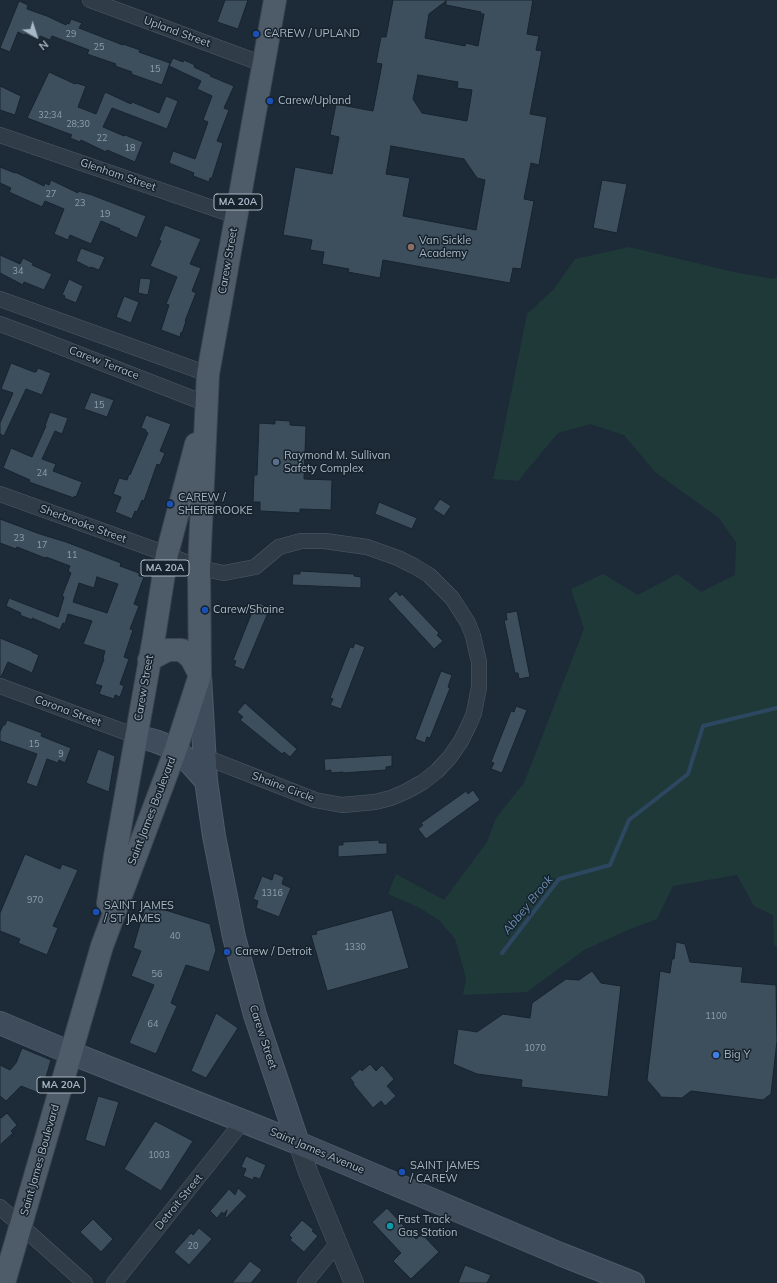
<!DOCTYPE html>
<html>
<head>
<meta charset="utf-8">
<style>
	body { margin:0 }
	#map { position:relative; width:777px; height:1283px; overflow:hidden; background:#1d2b38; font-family:Mulish,sans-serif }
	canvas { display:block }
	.north { position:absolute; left:16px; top:16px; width:40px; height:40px; -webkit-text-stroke:3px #16222c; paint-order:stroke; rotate:141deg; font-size:11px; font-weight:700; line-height:16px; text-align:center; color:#aab8c6 }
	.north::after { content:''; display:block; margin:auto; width:14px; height:18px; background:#aab8c6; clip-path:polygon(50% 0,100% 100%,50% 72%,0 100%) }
</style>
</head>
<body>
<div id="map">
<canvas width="777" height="1283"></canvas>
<div class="north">N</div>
</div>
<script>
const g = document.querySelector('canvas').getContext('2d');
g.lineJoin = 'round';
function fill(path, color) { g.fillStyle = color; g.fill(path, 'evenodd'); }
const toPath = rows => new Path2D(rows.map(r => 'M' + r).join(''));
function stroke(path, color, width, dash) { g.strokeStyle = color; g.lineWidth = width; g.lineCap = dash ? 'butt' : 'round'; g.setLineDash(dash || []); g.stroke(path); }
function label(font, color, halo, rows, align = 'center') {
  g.font = font + ' Mulish,sans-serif'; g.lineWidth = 3; g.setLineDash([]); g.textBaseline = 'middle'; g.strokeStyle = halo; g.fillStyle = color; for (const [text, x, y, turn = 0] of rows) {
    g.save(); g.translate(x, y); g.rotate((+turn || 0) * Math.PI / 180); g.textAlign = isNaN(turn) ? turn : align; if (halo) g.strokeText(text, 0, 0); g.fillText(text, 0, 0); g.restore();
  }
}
fill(toPath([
	[629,247,738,273,774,279,777,277,777,946,774,946,773,915,754,906,737,875,673,886,657,919,630,929,584,950,527,992,463,995,466,978,455,939,440,921,420,908,388,894,396,874,444,900,487,842,496,818,524,783,584,629,571,589,603,574,638,595,677,574,701,592,735,575,736,542,719,518,655,472,624,435,590,424,558,433,518,481,493,479,498,458,527,314,554,289,575,259]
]), '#1f3939');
stroke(toPath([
	[502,953,559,879,610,865,629,820,688,774,703,726,777,708]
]), '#2c475f', 4);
const building = toPath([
	[225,0,248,0,238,29,217,22,225,0],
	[393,0,533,0,527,34,539,36,536,50,542,51,530,114,547,117,539,165,531,163,524,199,534,201,521,269,513,268,510,283,383,260,380,278,348,272,349,269,322,264,324,252,310,250,312,240,283,235,295,167,332,174,339,137,330,135,336,104,373,111,382,64,376,63,381,37,386,37,393,0],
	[446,1,446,5,481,12,480,14,484,14,478,46,466,43,465,46,425,38,429,14,446,1],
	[418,75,458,82,457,88,472,90,467,121,422,113,413,99,418,75],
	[391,146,464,159,477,178,485,180,476,230,403,216,410,178,386,174,391,146],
	[19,1,28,5,27,9,47,16,66,25,67,23,69,24,71,19,82,23,79,28,123,45,123,44,140,50,139,52,170,63,162,85,131,74,132,72,115,66,116,64,87,54,89,50,52,36,50,40,40,36,38,40,25,34,24,35,18,32,10,52,0,48,19,1],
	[173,58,183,62,184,60,195,65,194,67,211,75,210,76,234,86,224,108,229,110,217,141,223,143,212,178,210,178,209,182,193,176,194,173,169,163,173,151,195,159,208,122,203,120,212,96,197,89,201,81,169,66,173,58],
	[49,72,75,84,76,83,86,86,78,107,96,114,105,92,131,104,132,102,159,113,166,96,178,101,167,129,112,108,103,127,124,136,125,135,143,142,135,162,107,150,106,152,81,140,80,142,70,138,72,135,27,118,49,72],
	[0,86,21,96,15,115,0,110,0,86],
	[0,167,15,173,15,172,44,186,45,183,49,185,51,180,78,193,78,191,92,195,146,216,137,238,119,230,120,229,101,221,91,244,70,235,68,240,54,234,64,209,45,201,42,207,9,192,11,188,0,183,0,167],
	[602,180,627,184,617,233,593,228,602,180],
	[165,225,201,239,190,264,201,268,192,291,196,293,185,321,186,321,182,333,181,332,180,337,161,330,169,305,166,304,177,277,150,266,161,241,159,240,165,225],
	[81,248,105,257,99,270,91,267,90,268,76,261,81,248],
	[0,255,20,264,23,258,33,263,32,265,52,274,44,290,24,282,23,285,0,273,0,255],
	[140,278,151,279,148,295,138,293,140,278],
	[69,279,83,286,76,303,64,298,65,296,62,295,69,279],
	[124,296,139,302,131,323,116,317,124,296],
	[11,363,34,372,36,372,38,368,51,373,42,395,26,389,4,436,0,434,0,423,13,393,1,389,11,363],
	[91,392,114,400,107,417,84,409,91,392],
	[50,412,68,418,62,434,55,431,42,459,56,464,53,471,82,482,76,497,74,496,74,498,29,482,30,480,3,468,11,448,32,457,46,426,45,426,50,412],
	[146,415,171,424,160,451,165,453,160,465,157,464,144,501,142,500,137,512,135,511,132,519,115,512,121,497,113,494,119,478,127,480,129,474,130,475,148,433,146,432,146,430,141,428,146,415],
	[275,420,290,421,290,425,306,426,304,479,332,480,331,510,300,509,300,513,260,511,260,502,253,502,254,475,257,475,259,423,275,424,275,420],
	[440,499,451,506,444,516,433,509,440,499],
	[379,502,417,518,412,529,375,514,379,502],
	[0,519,40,534,66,542,121,563,120,566,139,573,139,576,144,577,134,604,139,606,130,629,133,630,124,657,129,659,120,684,124,686,120,697,115,695,114,699,99,694,102,686,95,684,104,659,103,658,105,651,83,644,92,621,68,614,65,624,63,623,60,630,32,618,32,620,20,615,21,613,6,606,9,598,58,617,64,597,62,596,71,573,68,571,70,566,46,557,45,558,17,547,16,549,0,543,0,519],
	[97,577,118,584,107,613,73,602,79,583,94,588,97,577],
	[300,571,354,574,354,576,361,577,361,588,292,585,293,574,300,574,300,571],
	[396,591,400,596,402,594,439,633,437,635,443,641,434,649,388,599,396,591],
	[259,603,270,608,244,670,234,666,236,661,233,660,250,617,254,608,256,609,259,603],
	[517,611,530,677,519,679,518,673,515,673,504,620,507,620,506,613,517,611],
	[0,638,32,651,32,652,39,655,32,673,8,662,1,677,0,677,0,638],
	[355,643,365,647,341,709,330,705,333,699,330,698,350,647,353,648,355,643],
	[441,671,452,675,448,687,450,688,430,738,427,737,425,743,415,739,441,671],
	[245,703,297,749,290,757,284,752,282,754,240,720,243,717,237,712,245,703],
	[516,706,527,710,502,773,491,769,494,763,491,762,511,711,514,712,516,706],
	[7,720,42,733,41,736,71,748,65,763,59,760,58,763,47,759,37,787,26,783,37,754,0,741,0,732,3,725,5,725,7,720],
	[98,749,115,756,109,792,86,783,98,749],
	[392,755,392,766,386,767,386,770,343,773,343,772,331,773,331,770,325,771,324,759,392,755],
	[473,790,480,800,426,839,418,829,423,825,421,823,466,791,468,794,473,790],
	[379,840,379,843,387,843,387,854,338,857,338,845,343,845,343,842,379,840],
	[25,854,60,869,62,864,78,870,53,926,58,928,47,955,18,943,20,939,0,931,0,913,25,854],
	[274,873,284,877,282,884,291,888,279,917,256,908,258,901,253,899,262,876,272,880,274,873],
	[146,904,210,924,216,950,209,972,186,965,171,1003,177,1006,156,1054,129,1043,154,985,131,976,141,951,133,948,146,904],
	[392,910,409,968,327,991,311,935,317,934,316,931,392,910],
	[676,942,685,944,690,962,743,967,741,982,776,985,777,1041,771,1094,763,1100,691,1091,682,1098,660,1097,660,1095,647,1080,660,971,670,973,672,959,674,959,676,942],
	[592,971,601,983,621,986,608,1097,521,1087,522,1080,477,1074,453,1064,458,1029,477,1032,503,1014,530,1018,532,1003,566,979,579,980,592,971],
	[216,1013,238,1028,206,1078,191,1071,216,1013],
	[22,1048,51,1060,41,1094,21,1086,6,1101,0,1096,0,1065,10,1070,16,1063,22,1048],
	[370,1064,376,1071,382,1065,394,1079,387,1086,396,1096,385,1106,381,1101,373,1108,353,1084,354,1083,350,1078,360,1069,362,1071,370,1064],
	[98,1096,119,1102,105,1147,85,1140,98,1096],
	[7,1113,17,1125,11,1131,13,1133,0,1145,0,1117,1,1118,7,1113],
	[155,1121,193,1141,161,1191,124,1169,155,1121],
	[246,1156,266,1165,260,1179,254,1177,253,1180,243,1176,246,1169,241,1167,246,1156],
	[238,1188,247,1196,226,1218,225,1217,227,1210,224,1214,222,1212,217,1218,210,1211,229,1189,235,1195,238,1188],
	[387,1208,416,1239,422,1234,439,1252,411,1279,393,1261,401,1253,372,1222,387,1208],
	[93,1219,113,1239,101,1252,80,1232,93,1219],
	[302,1220,314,1230,312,1231,318,1236,304,1252,290,1240,292,1238,289,1235,302,1220],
	[199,1228,212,1239,189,1265,174,1252,191,1233,193,1235,199,1228],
	[250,1261,262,1270,251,1283,232,1283,250,1261],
	[465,1265,491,1275,487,1283,458,1283,465,1265]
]);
fill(building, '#3d4e5d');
stroke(building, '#18242e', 1);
const minor = toPath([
	[90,0,263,64],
	[0,135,236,216],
	[0,299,208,374],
	[0,324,35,337,207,404],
	[0,494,167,554,199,568,224,573,255,567,279,547,301,541,325,541,367,547,398,558,414,566,429,575,452,598,468,623,473,636,479,662,479,687,474,713,469,725,461,741,450,757,437,771,423,782,407,791,391,798,375,802,342,805,315,800,205,757],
	[0,686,136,736],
	[0,1207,85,1283],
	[114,1283,243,1121],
	[305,1283,337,1244]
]);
const tertiary = toPath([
	[298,1143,308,1172,354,1283]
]);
const secondary = toPath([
	[200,676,206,781,214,836,234,937,255,1015,298,1143],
	[136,736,155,741,176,749,191,764,206,781],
	[0,1023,71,1053,298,1143,560,1254,633,1283]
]);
const primary = toPath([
	[149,660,168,650,182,650,191,658,200,675],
	[108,903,115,856,154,637,167,554,196,444],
	[4,1283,102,946,176,749,200,675,199,568,208,374,275,0]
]);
stroke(minor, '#4e5b67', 16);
stroke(tertiary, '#4e5b67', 20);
stroke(secondary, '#4e5b67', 24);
stroke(primary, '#3a4652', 24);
stroke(minor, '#303d48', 15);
stroke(tertiary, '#303d48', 19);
stroke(secondary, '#3e4c5c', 22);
stroke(primary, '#4e5c69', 22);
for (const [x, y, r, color] of [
	[256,34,4,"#1a4fb4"],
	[270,101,4,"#1a4fb4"],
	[411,247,4,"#8d6e63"],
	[276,462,4,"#5c6f8a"],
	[170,504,4,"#1a4fb4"],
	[205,610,4,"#1a4fb4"],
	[96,912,4,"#1a4fb4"],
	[227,952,4,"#1a4fb4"],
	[716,1055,4,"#3f7fe0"],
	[402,1172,4,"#1a4fb4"],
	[390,1226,4,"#0f9aa8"]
]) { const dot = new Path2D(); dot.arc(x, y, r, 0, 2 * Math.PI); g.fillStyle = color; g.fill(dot); stroke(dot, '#16222c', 1.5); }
label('9px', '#8f9eac', null, [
	["29",71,34],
	["25",99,47],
	["15",155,69],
	["32;34",50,115],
	["28;30",78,124],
	["22",102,138],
	["18",130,148],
	["27",51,194],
	["23",80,203],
	["19",105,214],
	["34",18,271],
	["15",99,405],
	["24",42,473],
	["23",19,538],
	["17",42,545],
	["11",72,555],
	["15",34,744],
	["9",61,754],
	["1316",272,893],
	["970",35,900],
	["40",175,936],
	["1330",355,947],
	["56",157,974],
	["1100",716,1016],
	["64",153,1024],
	["1070",535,1048],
	["1003",159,1155],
	["20",193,1246]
]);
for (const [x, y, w] of [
	[238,202,48],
	[165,568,48],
	[61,1085,48]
]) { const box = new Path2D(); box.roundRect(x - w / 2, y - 8, w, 16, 3); g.fillStyle = '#16222c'; g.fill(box); stroke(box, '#aab8c6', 1); }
label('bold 10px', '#aab8c6', null, [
	["MA 20A",238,202],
	["MA 20A",165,568],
	["MA 20A",61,1085]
]);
label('11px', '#aab8c6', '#16222c', [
	["Upland Street",177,32,20],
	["Glenham Street",118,175,19],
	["Carew Street",228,261,-80],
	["Carew Terrace",104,363,21],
	["Sherbrooke Street",83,524,20],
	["Carew Street",144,688,-80],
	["Corona Street",68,711,20],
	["Shaine Circle",283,787,21],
	["Saint James Boulevard",152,811,-69],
	["Carew Street",263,1037,72],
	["Saint James Avenue",317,1151,23],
	["Saint James Boulevard",40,1160,-74],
	["Detroit Street",179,1202,-51]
]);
label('11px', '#aab8c6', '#16222c', [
	["CAREW / UPLAND",264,34],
	["Carew/Upland",278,101],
	["Van Sickle",419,241],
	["Academy",419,254],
	["Raymond M. Sullivan",284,456],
	["Safety Complex",284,469],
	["CAREW /",178,498],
	["SHERBROOKE",178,511],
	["Carew/Shaine",213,610],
	["SAINT JAMES",104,906],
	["/ ST JAMES",104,919],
	["Carew / Detroit",235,952],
	["Big Y",724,1055],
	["SAINT JAMES",410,1166],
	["/ CAREW",410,1179],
	["Fast Track",398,1220],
	["Gas Station",398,1233]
], 'left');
label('italic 12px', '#668cad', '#16222c', [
	["Abbey Brook",528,905,-51]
]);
</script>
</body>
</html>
